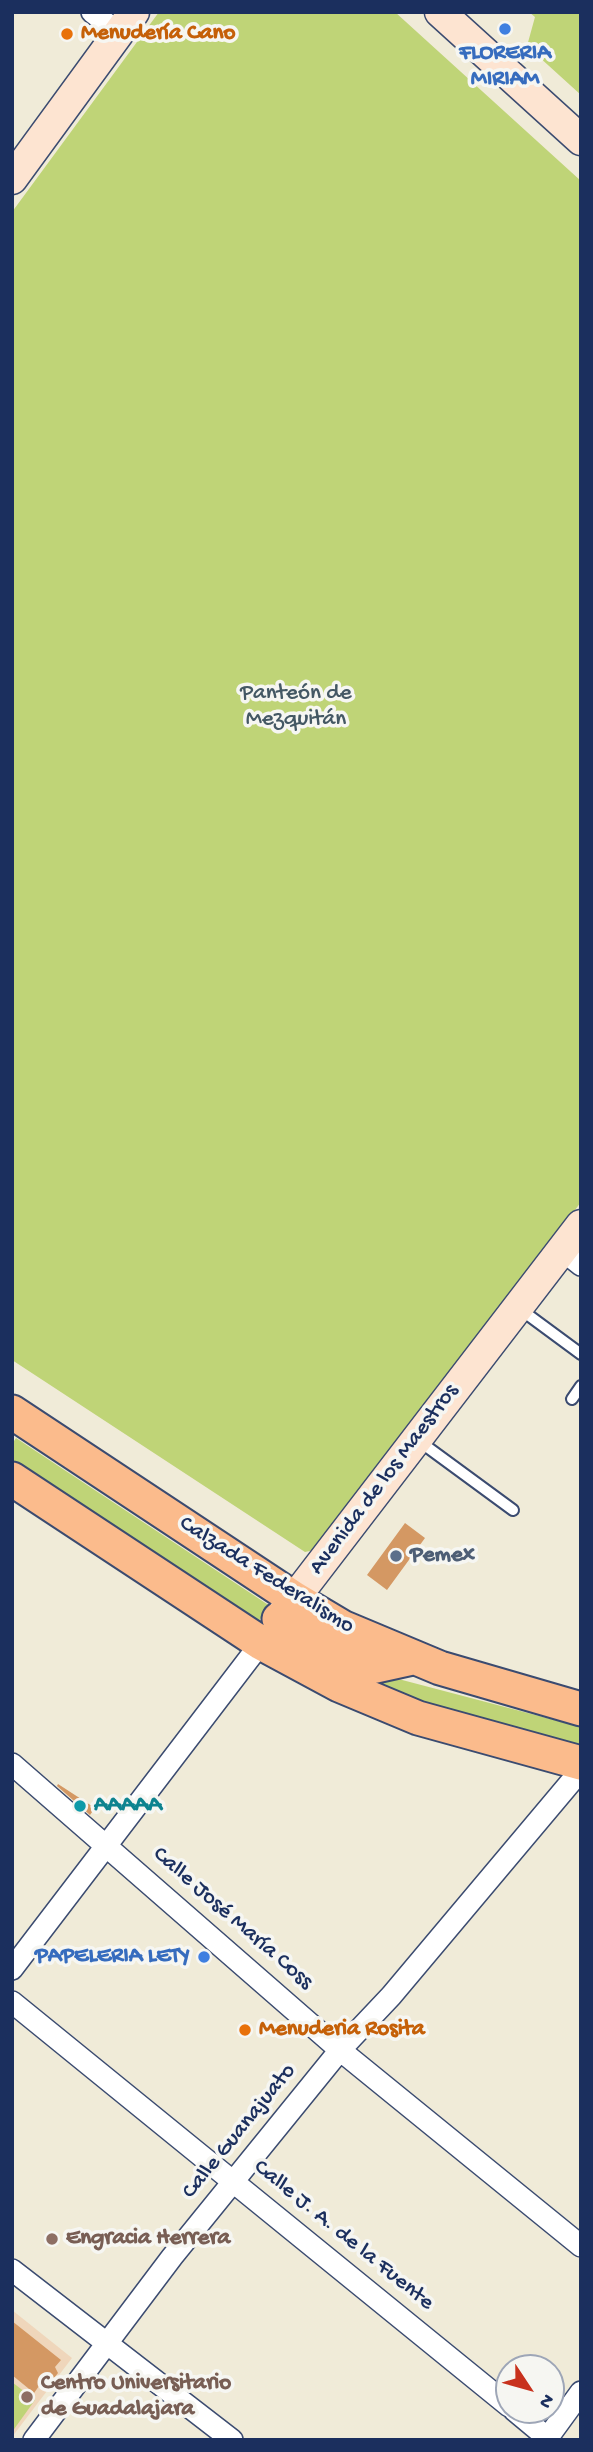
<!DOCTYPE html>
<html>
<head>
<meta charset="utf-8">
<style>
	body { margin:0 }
	#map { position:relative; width:593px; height:2452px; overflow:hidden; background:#f0ebd8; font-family:"Gochi Hand",sans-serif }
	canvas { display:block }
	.frame { position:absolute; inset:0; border:14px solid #1b2f5e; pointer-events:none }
	.north { position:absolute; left:495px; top:2354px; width:70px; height:70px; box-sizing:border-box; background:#f6f6f2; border:2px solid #9ea6b7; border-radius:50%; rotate:126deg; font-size:19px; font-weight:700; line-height:28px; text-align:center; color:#1b2f5e }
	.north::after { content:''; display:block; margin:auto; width:24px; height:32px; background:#c8321e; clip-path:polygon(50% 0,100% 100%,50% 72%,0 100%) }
</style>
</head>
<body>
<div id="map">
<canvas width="593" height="2452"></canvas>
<div class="frame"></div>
<div class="north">N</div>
</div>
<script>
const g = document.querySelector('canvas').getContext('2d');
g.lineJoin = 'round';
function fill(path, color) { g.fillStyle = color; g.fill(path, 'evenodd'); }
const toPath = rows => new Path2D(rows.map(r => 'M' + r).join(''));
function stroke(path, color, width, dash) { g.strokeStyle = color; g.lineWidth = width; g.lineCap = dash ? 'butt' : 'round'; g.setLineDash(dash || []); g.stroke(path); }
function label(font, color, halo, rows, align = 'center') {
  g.font = font + ' "Gochi Hand",sans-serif'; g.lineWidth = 7; g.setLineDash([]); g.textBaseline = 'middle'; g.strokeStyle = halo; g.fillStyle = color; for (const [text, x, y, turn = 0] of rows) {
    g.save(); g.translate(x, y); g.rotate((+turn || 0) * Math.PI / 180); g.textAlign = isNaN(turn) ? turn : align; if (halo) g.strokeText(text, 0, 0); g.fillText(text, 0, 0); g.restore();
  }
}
fill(toPath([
	[12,2310,72,2358,12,2437]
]), '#efd6bb');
fill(toPath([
	[159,12,395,12,581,181,581,1202,319,1549,305,1552,12,1360,12,212],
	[529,12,581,12,581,95,527,46,535,17],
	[16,1438,270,1606,258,1622,12,1460,12,1444],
	[368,1671,581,1727,581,1750,431,1710,364,1682],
	[12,2382,35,2400,12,2432]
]), '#bfd477');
fill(toPath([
	[405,1523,425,1538,387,1590,367,1575],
	[58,1784,95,1808,90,1815,57,1786],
	[12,2321,61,2360,55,2367,58,2373,47,2387,39,2386,34,2393,12,2375]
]), '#d49863');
const lane = toPath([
	[520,1309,581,1354],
	[572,1399,581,1386],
	[419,1441,513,1510]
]);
const street = toPath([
	[92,12,119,33],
	[562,1250,581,1265],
	[12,1764,340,2050,581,2246],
	[12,1969,261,1643],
	[12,2002,509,2406],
	[12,2270,232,2440],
	[514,2410,550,2440],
	[34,2440,172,2257,340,2050,391,1996,581,1770],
	[546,2440,581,2392]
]);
const secondary = toPath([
	[440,12,581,140],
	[12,179,134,12],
	[281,1616,581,1225]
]);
const primary = toPath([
	[12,1412,295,1599,342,1627,440,1668,581,1709],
	[12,1479,261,1643,339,1685,418,1718,581,1763],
	[279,1619,326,1646,372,1667,413,1658]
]);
stroke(lane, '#3b4b70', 14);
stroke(street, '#3b4b70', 24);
stroke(secondary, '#3b4b70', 33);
stroke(primary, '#3b4b70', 37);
stroke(lane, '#fff', 10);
stroke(street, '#fff', 21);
stroke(secondary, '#fde4d1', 30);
stroke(primary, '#fbbb8c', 33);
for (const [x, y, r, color] of [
	[505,29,7,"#3f7fe0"],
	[67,34,7,"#e8710a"],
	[396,1556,7,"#5c6f8a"],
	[80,1806,7,"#0f9aa8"],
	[204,1957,7,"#3f7fe0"],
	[245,2030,7,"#e8710a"],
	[52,2239,7,"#8d6e63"],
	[27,2397,7,"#8d6e63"]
]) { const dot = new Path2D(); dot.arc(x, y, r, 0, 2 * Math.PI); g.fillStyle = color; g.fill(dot); stroke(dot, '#f6f6f2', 2.5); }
label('bold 23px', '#c56008', '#f6f6f2', [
	["Menudería Cano",81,34],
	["Menuderia Rosita",259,2030]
], 'left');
label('bold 23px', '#366cbe', '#f6f6f2', [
	["FLORERIA",505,54],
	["MIRIAM",505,80],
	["PAPELERIA LETY",190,1957,"right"]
]);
label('23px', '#445864', '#f6f6f2', [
	["Panteón de",296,694],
	["Mezquitán",296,720]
]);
label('23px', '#1b2f5e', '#f6f6f2', [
	["Avenida de los Maestros",385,1480,-53],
	["Calzada Federalismo",266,1576,32],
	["Calle José María Coss",232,1919,41],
	["Calle Guanajuato",240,2132,-51],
	["Calle J. A. de la Fuente",343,2236,39]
]);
label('bold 23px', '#4e5e75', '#f6f6f2', [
	["Pemex",410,1556]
], 'left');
label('bold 23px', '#0d838f', '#f6f6f2', [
	["AAAAA",94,1806]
], 'left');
label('bold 23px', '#785e54', '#f6f6f2', [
	["Engracia Herrera",66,2239],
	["Centro Universitario",41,2384],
	["de Guadalajara",41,2410]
], 'left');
</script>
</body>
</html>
